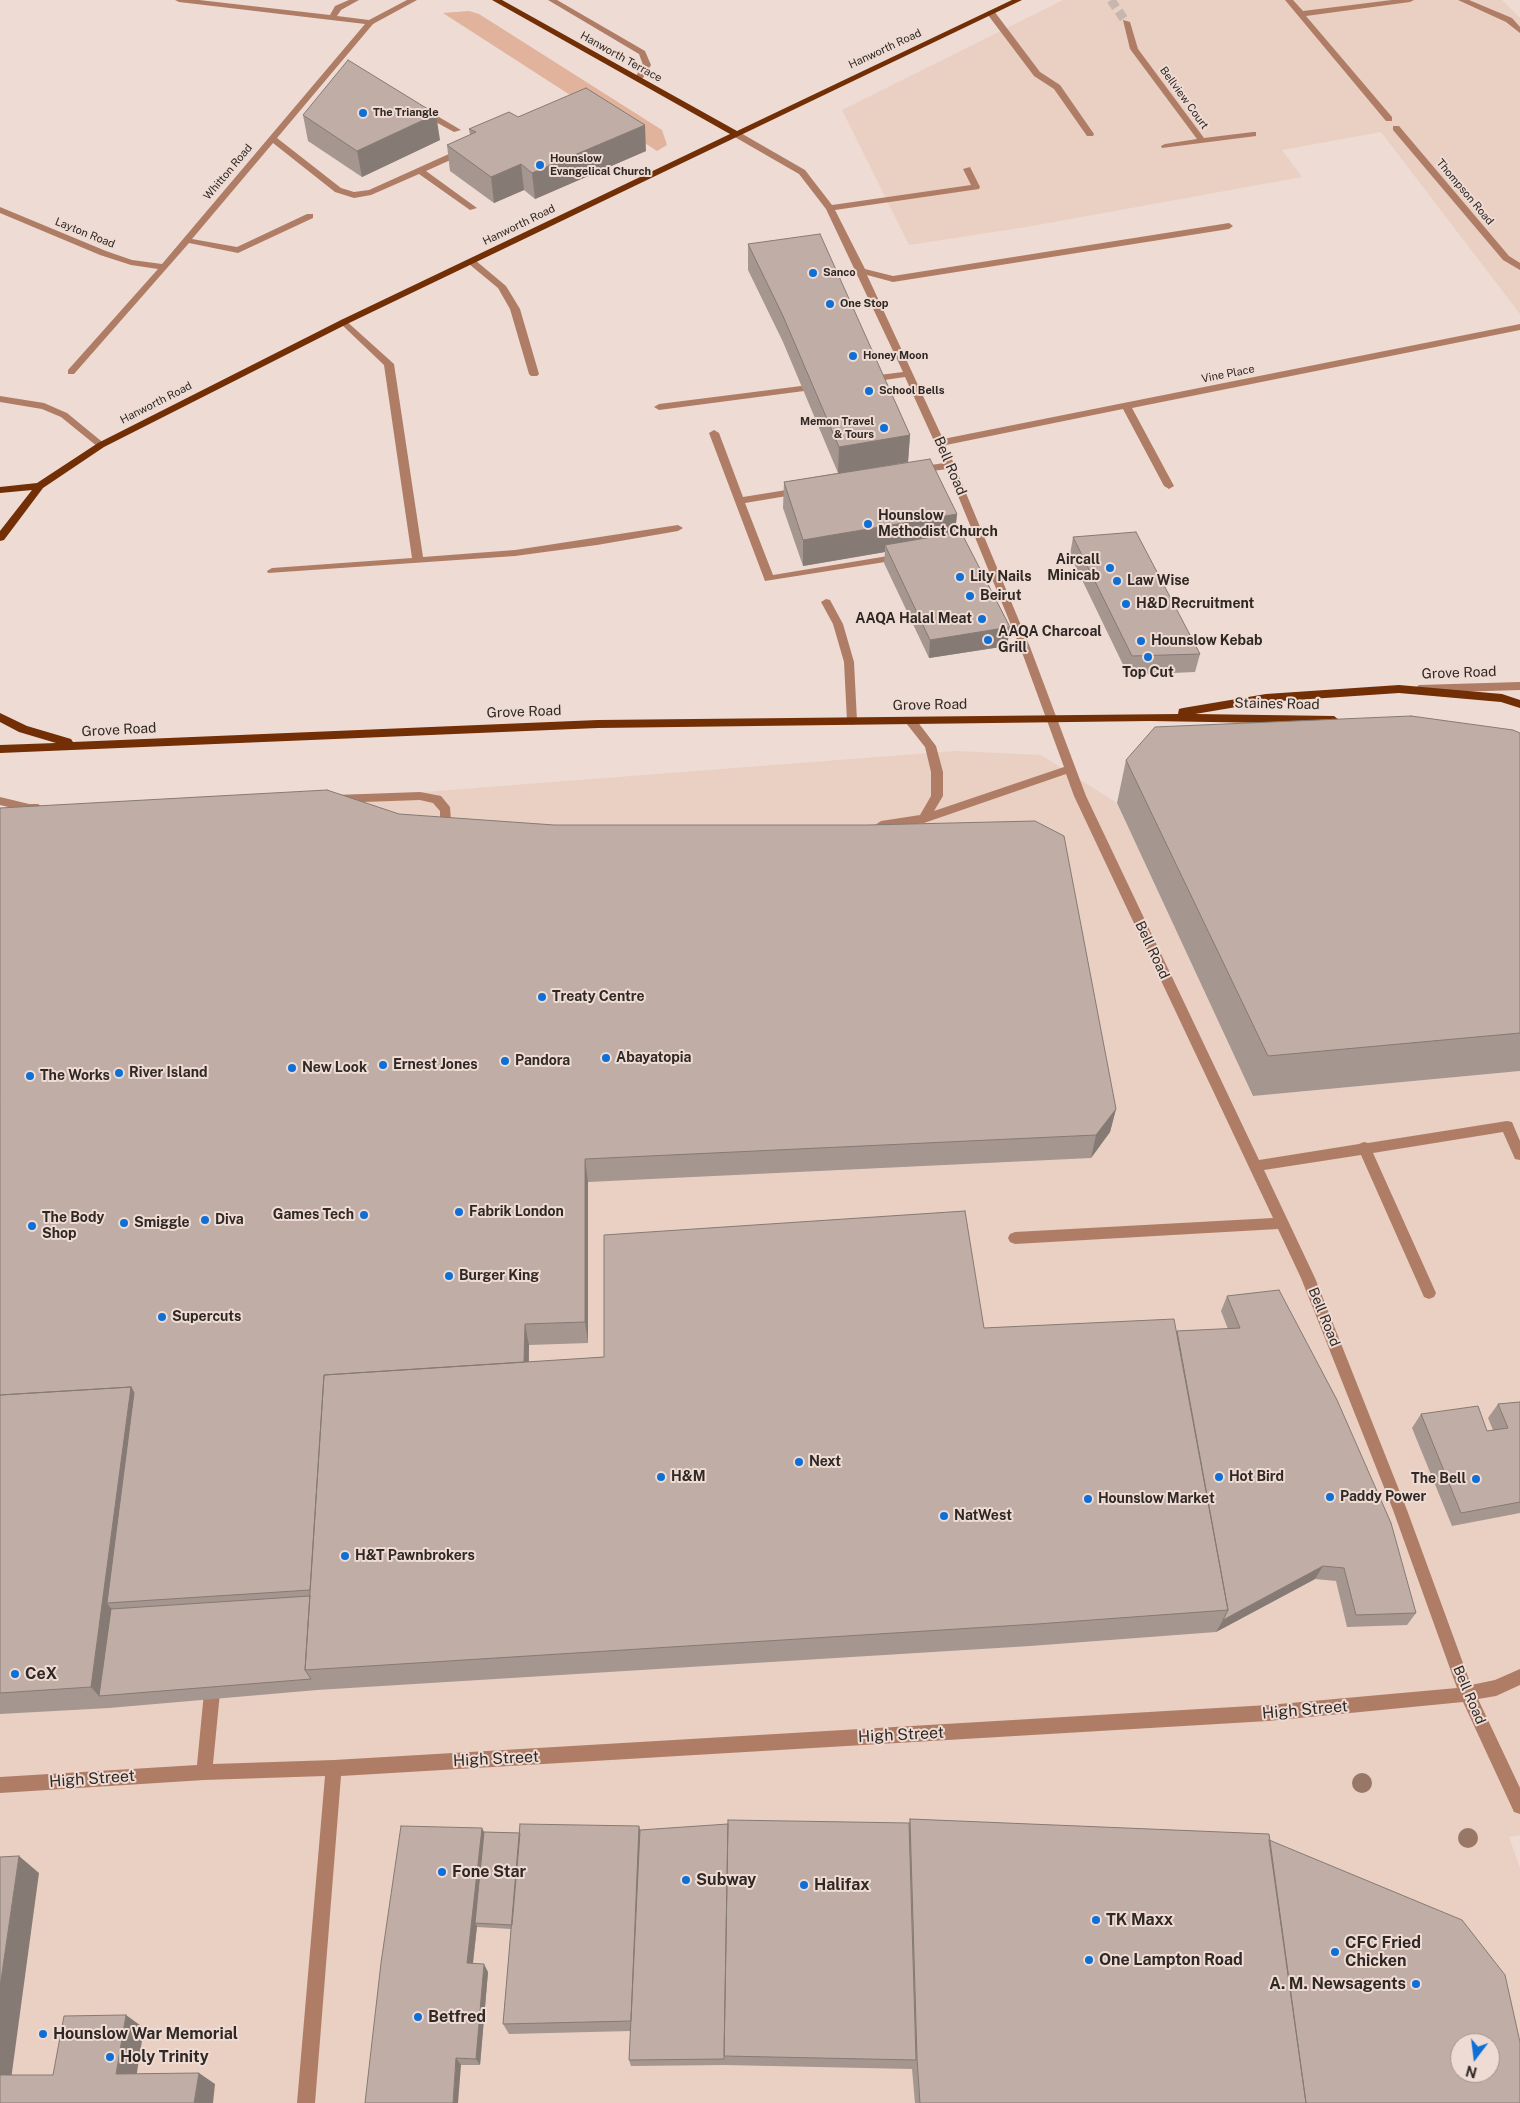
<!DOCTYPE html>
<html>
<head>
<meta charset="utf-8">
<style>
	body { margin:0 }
	#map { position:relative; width:1520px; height:2103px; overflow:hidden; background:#eedbd3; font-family:"Public Sans",sans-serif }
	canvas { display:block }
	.north { position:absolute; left:1450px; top:2033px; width:50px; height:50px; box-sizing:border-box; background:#eedbd3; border:1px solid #a2938d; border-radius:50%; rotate:195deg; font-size:14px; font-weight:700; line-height:20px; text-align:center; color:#2f2824 }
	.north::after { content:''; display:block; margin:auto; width:18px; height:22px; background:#0e6fd7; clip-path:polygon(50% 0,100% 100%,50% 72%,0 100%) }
</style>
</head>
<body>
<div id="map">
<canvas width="1520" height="2103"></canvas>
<div class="north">N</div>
</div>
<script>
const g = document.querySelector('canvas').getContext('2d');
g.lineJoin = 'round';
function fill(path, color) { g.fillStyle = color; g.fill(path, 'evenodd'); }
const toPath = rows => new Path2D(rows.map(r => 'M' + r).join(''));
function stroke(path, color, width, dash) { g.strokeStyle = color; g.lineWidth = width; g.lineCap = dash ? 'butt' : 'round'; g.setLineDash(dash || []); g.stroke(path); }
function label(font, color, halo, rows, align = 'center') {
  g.font = font + ' "Public Sans",sans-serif'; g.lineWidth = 4; g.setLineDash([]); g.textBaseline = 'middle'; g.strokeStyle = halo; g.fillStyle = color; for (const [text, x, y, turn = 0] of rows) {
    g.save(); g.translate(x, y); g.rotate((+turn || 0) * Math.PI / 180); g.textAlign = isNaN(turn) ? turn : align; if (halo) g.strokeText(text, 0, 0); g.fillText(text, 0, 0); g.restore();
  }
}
fill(toPath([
	[1063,0,1502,0,1520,18,1520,314,1381,132,1282,150,1302,177,1032,226,909,245,842,110],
	[955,751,1041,755,1117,803,1253,1096,1520,1071,1520,1835,1509,1837,1520,1868,1520,2103,0,2103,0,819,21,823],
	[1460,2043,1490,2043,1490,2073,1460,2073]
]), '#eacfc3');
fill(toPath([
	[469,11,479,14,662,130,667,145,657,151,443,13]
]), '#e1b29c');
stroke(toPath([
	[1111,0,1126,22]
]), '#c8b7b0', 9, [9, 4.5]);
fill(toPath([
	[175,0,199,0,330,15,335,6,349,0,359,0,341,10,337,16,369,20,407,0,417,0,373,24,277,138,341,188,354,192,369,190,460,149,466,149,466,153,426,171,477,208,470,210,419,174,371,195,354,198,335,192,273,143,192,239,237,247,307,214,313,214,313,218,238,253,189,243,74,374,68,374,68,370,158,269,131,265,100,255,0,213,0,207,106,251,132,260,162,264,365,24,179,2,175,0],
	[548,0,557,0,645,51,651,65,641,81,634,79,643,65,639,54,548,0],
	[1285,0,1293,0,1303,11,1392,0,1414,0,1410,2,1306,16,1392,117,1392,121,1386,121,1285,0],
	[1458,0,1469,0,1512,18,1520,27,1520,33,1506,22,1458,0],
	[988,11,994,11,1040,72,1060,85,1094,134,1093,136,1087,136,1054,89,1034,76,988,15,988,11],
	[1123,20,1130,22,1138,49,1204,138,1253,132,1256,132,1256,136,1162,148,1161,146,1165,144,1197,139,1130,49,1123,20],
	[421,110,427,110,461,130,454,132,421,114,421,110],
	[1393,126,1399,126,1509,256,1520,263,1520,270,1503,260,1393,130,1393,126],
	[733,132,739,132,805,170,832,205,971,185,963,169,970,167,980,187,979,189,835,210,865,269,893,276,1229,223,1233,226,1229,229,893,282,867,275,943,439,1520,324,1520,330,1132,408,1174,486,1169,489,1164,486,1123,409,946,445,1030,647,1086,796,1259,1160,1359,1144,1364,1142,1368,1143,1507,1121,1512,1122,1520,1141,1520,1160,1515,1159,1503,1132,1373,1153,1436,1293,1434,1297,1429,1299,1424,1297,1361,1155,1264,1170,1315,1278,1407,1510,1471,1685,1495,1680,1520,1669,1520,1685,1496,1696,1478,1699,1520,1788,1520,1814,1514,1812,1463,1702,1268,1721,341,1776,315,2103,297,2103,325,1776,204,1780,0,1793,0,1777,197,1765,205,1682,208,1677,213,1674,218,1677,221,1682,213,1764,334,1760,1268,1705,1457,1688,1393,1510,1301,1278,1278,1229,1015,1244,1010,1242,1008,1238,1010,1234,1015,1232,1273,1218,1074,796,1066,774,924,823,881,829,875,825,881,821,920,815,931,796,931,772,925,747,906,723,905,720,906,717,914,717,936,746,943,772,943,796,934,811,1064,767,1020,647,947,469,918,473,913,470,918,467,944,463,905,377,871,382,866,379,871,376,903,372,826,209,799,174,733,136,733,132],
	[469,260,475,260,506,286,520,309,539,374,537,376,531,376,529,374,510,309,498,288,469,264,469,260],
	[344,319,394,364,423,557,515,550,678,525,683,528,678,531,597,545,515,556,268,573,267,571,272,568,412,558,384,365,341,324,341,320,344,319],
	[801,386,804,387,804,391,659,410,654,407,659,404,801,386],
	[0,396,44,403,67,413,106,445,101,448,98,447,61,417,42,409,0,402,0,396],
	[714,430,719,433,743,497,799,488,804,491,799,494,745,503,773,575,900,554,904,555,904,559,765,581,709,433,714,430],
	[826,599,830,600,843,624,854,662,857,721,852,725,847,721,844,662,833,624,821,602,826,599],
	[1520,682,1520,690,1419,693,1414,689,1419,685,1520,682],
	[420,792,441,796,450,807,452,834,450,837,446,838,440,834,440,811,433,803,420,800,335,803,329,799,335,795,420,792],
	[0,797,29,804,38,804,44,808,38,812,29,812,0,805,0,797]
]), '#af7d66');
fill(toPath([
	[492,0,502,0,737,131,1012,0,1022,0,347,324,104,447,43,488,4,540,0,541,0,531,32,490,0,493,0,487,37,483,98,443,341,320,730,134,492,0],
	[1399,685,1502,694,1520,700,1520,708,1501,702,1399,693,1266,702,1195,714,1334,716,1339,720,1334,724,1150,721,598,728,0,753,0,745,56,743,19,732,0,722,0,713,27,726,71,739,73,742,598,720,1178,714,1179,709,1183,708,1266,694,1399,685]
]), '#722e04');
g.fillStyle = '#987766';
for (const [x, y] of [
	[1362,1783],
	[1468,1838]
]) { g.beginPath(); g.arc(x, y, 10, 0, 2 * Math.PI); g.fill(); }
fill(toPath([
	[303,115,440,140,362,177,308,141],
	[518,117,646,151,535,199,524,190,494,203,450,171,447,145,470,135,469,129],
	[748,244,910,435,908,462,842,473,957,514,955,533,1010,627,1007,646,929,658,884,563,885,552,803,566,783,508,784,482,838,473,783,342,748,270],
	[1073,537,1200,654,1195,672,1128,675,1070,555],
	[1520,733,1520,1071,1253,1096,1117,803,1126,760],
	[0,808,1116,1109,1110,1132,1091,1158,588,1182,588,1343,529,1345,529,1362,604,1357,984,1328,1177,1331,1228,1329,1221,1311,1227,1296,1416,1613,1407,1625,1347,1627,1336,1581,1315,1579,1216,1632,1030,1646,317,1690,109,1708,0,1714],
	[1520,1402,1520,1513,1452,1526,1412,1428,1421,1414,1487,1431,1493,1430,1488,1418,1498,1404],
	[910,1819,1269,1840,1520,2103,915,2103,912,2069,725,2065,631,2066,629,2060,631,2031,509,2034,503,2024,511,1929,477,1927,477,1926,473,1963,488,1972,480,2065,461,2065,365,2103,482,1828,484,1832,520,1833,639,1826,640,1830,909,1823]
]), '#a5968f');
fill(toPath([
	[436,114,440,140,362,177,357,151],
	[645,125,646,151,535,199,532,173],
	[521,164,524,190,494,203,491,177],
	[910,435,908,462,838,474,839,447],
	[957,514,954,540,885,545,885,552,803,566,803,540],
	[1010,627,1007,646,929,658,930,640],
	[1116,1109,1110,1132,1091,1158,1096,1135],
	[585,1159,588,1182,588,1343,585,1322],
	[525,1324,529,1345,528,1389,523,1368],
	[131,1387,146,1413,107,1603,120,1620,99,1696,91,1687],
	[1323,1566,1315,1579,1216,1632,1223,1620],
	[639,1826,642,1840,634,2031,631,2021],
	[482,1828,486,1837,475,1923,477,1926,472,1971,467,1963],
	[19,1856,39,1873,10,2087,0,2082,0,1987],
	[484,1964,488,1972,480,2065,476,2059],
	[126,2015,144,2028,135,2085,116,2074],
	[456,2058,461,2065,458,2103,453,2103],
	[199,2073,215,2084,213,2103,194,2103]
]), '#867a74');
const building = toPath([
	[348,60,436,114,357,151,303,115,348,60],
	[586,88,645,125,532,173,521,164,491,177,447,145,476,132,469,129,509,112,518,117,586,88],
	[820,234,910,435,839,447,783,316,748,244,820,234],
	[930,459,957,514,803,540,784,482,930,459],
	[961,532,1010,627,930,640,885,545,961,532],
	[1136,532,1200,654,1132,656,1073,537,1136,532],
	[1411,716,1513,730,1520,733,1520,1033,1268,1056,1126,760,1155,727,1411,716],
	[327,790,399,814,554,825,868,825,1035,821,1064,836,1116,1109,1096,1135,585,1159,585,1322,525,1324,524,1362,324,1375,310,1590,107,1603,134,1393,131,1387,0,1395,0,808,327,790],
	[965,1211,984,1328,1174,1319,1228,1610,1037,1624,305,1670,324,1375,604,1357,604,1235,965,1211],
	[1279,1290,1337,1400,1391,1523,1416,1613,1356,1615,1344,1568,1323,1566,1223,1620,1228,1610,1177,1331,1240,1328,1227,1296,1279,1290],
	[131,1387,91,1687,0,1693,0,1395,131,1387],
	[1520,1402,1520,1502,1461,1513,1421,1414,1478,1406,1487,1431,1508,1428,1498,1404,1520,1402],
	[310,1596,305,1670,311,1679,99,1696,111,1609,310,1596],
	[910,1819,1269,1834,1306,2103,920,2103,917,2058,910,1819],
	[728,1820,909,1823,916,2060,724,2056,728,1820],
	[520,1824,639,1826,631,2021,503,2024,520,1824],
	[728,1824,724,2059,629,2060,640,1830,728,1824],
	[401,1826,482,1828,467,1963,484,1964,476,2059,456,2058,453,2103,365,2103,381,1963,401,1826],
	[484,1832,520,1833,512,1925,475,1923,484,1832],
	[1269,1840,1462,1920,1505,1975,1520,2042,1520,2103,1306,2103,1269,1840],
	[1460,2043,1490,2043,1490,2073,1460,2073,1460,2043],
	[19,1856,0,1987,0,1857,19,1856],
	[126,2015,116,2074,199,2073,194,2103,0,2103,0,2075,53,2075,64,2016,126,2015]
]);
fill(building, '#c0aea6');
stroke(building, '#867a74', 1);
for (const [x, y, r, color] of [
	[363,113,5,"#0e6fd7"],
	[540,165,5,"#0e6fd7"],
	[813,273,5,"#0e6fd7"],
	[830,304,5,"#0e6fd7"],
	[853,356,5,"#0e6fd7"],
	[869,391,5,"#0e6fd7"],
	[884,428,5,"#0e6fd7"],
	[868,524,5,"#0e6fd7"],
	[1110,568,5,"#0e6fd7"],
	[960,577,5,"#0e6fd7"],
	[1117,581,5,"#0e6fd7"],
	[970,596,5,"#0e6fd7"],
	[1126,604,5,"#0e6fd7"],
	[982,619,5,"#0e6fd7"],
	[988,640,5,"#0e6fd7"],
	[1141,641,5,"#0e6fd7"],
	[1148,657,5,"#0e6fd7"],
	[542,997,5,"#0e6fd7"],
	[606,1058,5,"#0e6fd7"],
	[505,1061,5,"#0e6fd7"],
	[383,1065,5,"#0e6fd7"],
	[292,1068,5,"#0e6fd7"],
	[119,1073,5,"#0e6fd7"],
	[30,1076,5,"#0e6fd7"],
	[459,1212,5,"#0e6fd7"],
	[364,1215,5,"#0e6fd7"],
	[205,1220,5,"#0e6fd7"],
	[124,1223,5,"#0e6fd7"],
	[32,1226,5,"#0e6fd7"],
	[449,1276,5,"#0e6fd7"],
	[162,1317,5,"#0e6fd7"],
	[799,1462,5,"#0e6fd7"],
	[661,1477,5,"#0e6fd7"],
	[1219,1477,5,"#0e6fd7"],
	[1476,1479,5,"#0e6fd7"],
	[1330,1497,5,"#0e6fd7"],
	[1088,1499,5,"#0e6fd7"],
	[944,1516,5,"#0e6fd7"],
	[345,1556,5,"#0e6fd7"],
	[15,1674,5,"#0e6fd7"],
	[442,1872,5,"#0e6fd7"],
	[686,1880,5,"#0e6fd7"],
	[804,1885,5,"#0e6fd7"],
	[1096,1920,5,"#0e6fd7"],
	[1335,1952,5,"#0e6fd7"],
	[1089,1960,5,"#0e6fd7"],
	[1416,1984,5,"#0e6fd7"],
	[418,2017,5,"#0e6fd7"],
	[43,2034,5,"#0e6fd7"],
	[110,2057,5,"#0e6fd7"]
]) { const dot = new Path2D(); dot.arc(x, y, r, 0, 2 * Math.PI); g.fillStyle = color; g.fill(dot); stroke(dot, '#eedbd3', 2); }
label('11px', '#2f2824', '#eedbd3', [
	["Hanworth Road",885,49,-25],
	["Hanworth Terrace",621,57,29],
	["Bellview Court",1184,98,54],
	["Whitton Road",228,172,-50],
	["Thompson Road",1465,192,50],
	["Hanworth Road",519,225,-26],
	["Layton Road",85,233,22],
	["Vine Place",1228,374,-11],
	["Hanworth Road",156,403,-27]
]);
label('bold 11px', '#2f2824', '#eedbd3', [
	["The Triangle",373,113],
	["Hounslow",550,159],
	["Evangelical Church",550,172],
	["Sanco",823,273],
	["One Stop",840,304],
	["Honey Moon",863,356],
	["School Bells",879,391],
	["Memon Travel",874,422,"right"],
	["& Tours",874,435,"right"]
], 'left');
label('14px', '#2f2824', '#eedbd3', [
	["Bell Road",950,466,67],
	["Grove Road",1459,673,-2],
	["Staines Road",1277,704,1],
	["Grove Road",930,705,-1],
	["Grove Road",524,712,-2],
	["Grove Road",119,730,-3],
	["Bell Road",1152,950,65],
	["Bell Road",1324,1317,68],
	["Bell Road",1469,1695,67]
]);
label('bold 14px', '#2f2824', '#eedbd3', [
	["Hounslow",878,516],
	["Methodist Church",878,532],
	["Aircall",1100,560,"right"],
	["Minicab",1100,576,"right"],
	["Lily Nails",970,577],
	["Law Wise",1127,581],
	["Beirut",980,596],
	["H&D Recruitment",1136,604],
	["AAQA Halal Meat",972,619,"right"],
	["AAQA Charcoal",998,632],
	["Grill",998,648],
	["Hounslow Kebab",1151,641],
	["Top Cut",1148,673,"center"],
	["Treaty Centre",552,997],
	["Abayatopia",616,1058],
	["Pandora",515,1061],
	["Ernest Jones",393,1065],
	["New Look",302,1068],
	["River Island",129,1073],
	["The Works",40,1076],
	["Fabrik London",469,1212],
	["Games Tech",354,1215,"right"],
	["The Body",42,1218],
	["Shop",42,1234],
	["Diva",215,1220],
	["Smiggle",134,1223],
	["Burger King",459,1276],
	["Supercuts",172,1317],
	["Next",809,1462],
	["H&M",671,1477],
	["Hot Bird",1229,1477],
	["The Bell",1466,1479,"right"],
	["Paddy Power",1340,1497],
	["Hounslow Market",1098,1499],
	["NatWest",954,1516],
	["H&T Pawnbrokers",355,1556]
], 'left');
label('bold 16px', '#2f2824', '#eedbd3', [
	["CeX",25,1674],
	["Fone Star",452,1872],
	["Subway",696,1880],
	["Halifax",814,1885],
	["TK Maxx",1106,1920],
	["CFC Fried",1345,1943],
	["Chicken",1345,1961],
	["One Lampton Road",1099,1960],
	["A. M. Newsagents",1406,1984,"right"],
	["Betfred",428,2017],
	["Hounslow War Memorial",53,2034],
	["Holy Trinity",120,2057]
], 'left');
label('16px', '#2f2824', '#eedbd3', [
	["High Street",1305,1710,-5],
	["High Street",901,1735,-3],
	["High Street",496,1759,-3],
	["High Street",92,1779,-4]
]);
</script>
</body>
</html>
